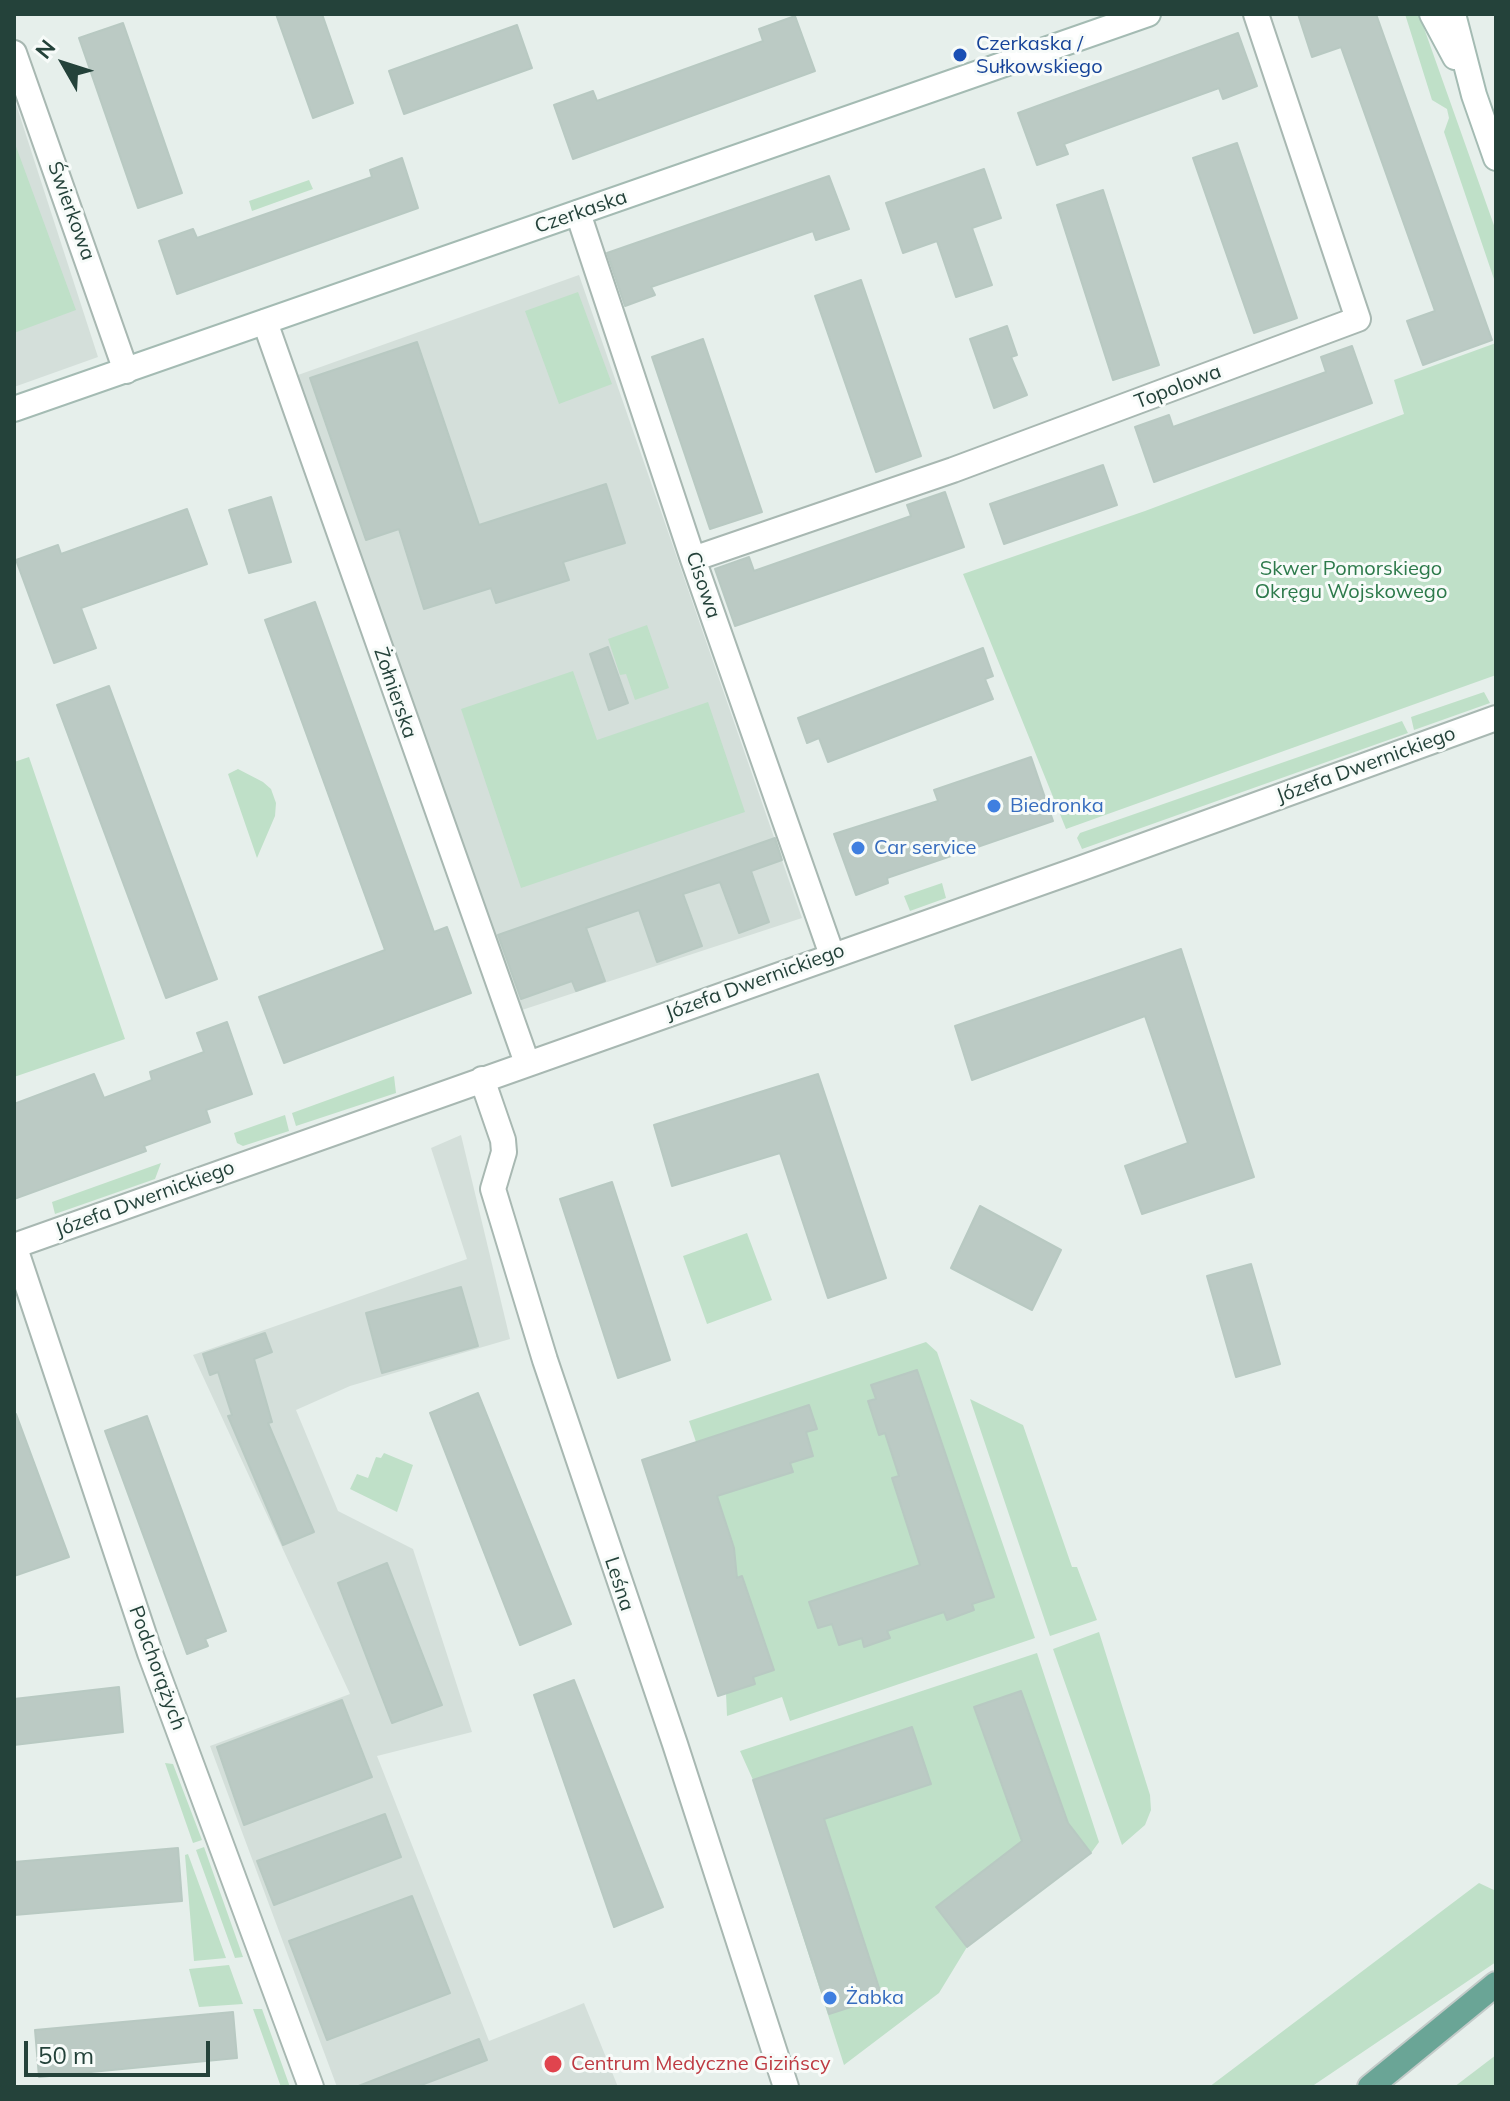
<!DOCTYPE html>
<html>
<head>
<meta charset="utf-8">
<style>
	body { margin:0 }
	#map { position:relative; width:1510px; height:2101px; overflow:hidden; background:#e6efeb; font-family:Mulish,sans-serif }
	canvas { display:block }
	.frame { position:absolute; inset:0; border:16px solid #24423a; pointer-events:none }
	.north { position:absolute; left:24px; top:24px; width:80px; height:80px; -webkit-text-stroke:6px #f7fbf9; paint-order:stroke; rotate:309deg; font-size:22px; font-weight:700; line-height:32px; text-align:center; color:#24423a }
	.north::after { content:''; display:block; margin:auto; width:28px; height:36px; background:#24423a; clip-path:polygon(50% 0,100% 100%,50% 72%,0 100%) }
	.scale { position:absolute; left:24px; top:2041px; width:186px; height:36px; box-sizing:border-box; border:4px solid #24423a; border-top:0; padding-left:10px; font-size:24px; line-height:28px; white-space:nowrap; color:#24423a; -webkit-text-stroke:6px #f7fbf9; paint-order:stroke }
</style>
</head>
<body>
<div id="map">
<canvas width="1510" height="2101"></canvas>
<div class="frame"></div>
<div class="north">N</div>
<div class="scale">50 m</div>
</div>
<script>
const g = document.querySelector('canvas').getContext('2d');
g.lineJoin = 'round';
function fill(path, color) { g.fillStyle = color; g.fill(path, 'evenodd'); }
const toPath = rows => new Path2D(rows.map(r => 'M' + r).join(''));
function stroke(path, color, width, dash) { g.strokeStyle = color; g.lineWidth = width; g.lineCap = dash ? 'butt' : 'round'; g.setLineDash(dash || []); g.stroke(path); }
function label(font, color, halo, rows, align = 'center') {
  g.font = font + ' Mulish,sans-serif'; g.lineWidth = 6; g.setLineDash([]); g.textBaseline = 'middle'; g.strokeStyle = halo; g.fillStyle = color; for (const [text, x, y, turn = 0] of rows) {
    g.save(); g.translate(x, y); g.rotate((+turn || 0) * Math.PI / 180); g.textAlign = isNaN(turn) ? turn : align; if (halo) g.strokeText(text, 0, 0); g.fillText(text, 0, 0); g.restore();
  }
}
fill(toPath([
	[14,98,98,357,14,387],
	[579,275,802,918,522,1010,298,375],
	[461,1135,510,1339,350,1386,296,1410,338,1511,413,1549,472,1732,377,1756,489,2041,584,2003,618,2087,337,2087,210,1746,350,1694,193,1355,467,1259,431,1148]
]), '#d4dfda');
fill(toPath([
	[1405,14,1419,14,1496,231,1496,285,1444,132,1449,118,1447,109,1432,100],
	[14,141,76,310,14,333],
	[309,180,313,189,252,211,249,201],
	[578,292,612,384,559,404,525,311],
	[1496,343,1496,675,1066,829,963,574,1145,511,1404,414,1394,380],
	[647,625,669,688,635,700,626,674,620,675,608,639],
	[573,671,597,740,708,702,745,812,521,888,461,709],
	[1484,692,1490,703,1414,730,1411,717],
	[1402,721,1408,733,1082,849,1077,838,1080,833],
	[29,757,125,1039,14,1077,14,762],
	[238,769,263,782,271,789,276,803,275,816,257,858,228,774],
	[942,883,946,898,910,911,904,896],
	[394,1076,396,1093,296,1126,292,1113],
	[285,1115,289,1131,243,1146,237,1143,234,1133],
	[161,1163,155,1179,55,1214,52,1202],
	[747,1233,772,1300,707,1324,683,1256],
	[926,1342,937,1352,1035,1638,790,1721,782,1697,727,1716,725,1670,696,1442,689,1421],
	[970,1399,1023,1425,1072,1567,1077,1567,1097,1620,1050,1636],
	[384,1453,413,1465,397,1512,350,1489,357,1474,368,1478,376,1457,381,1458],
	[1099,1632,1150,1795,1151,1810,1145,1825,1122,1845,1053,1649],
	[1037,1653,1099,1842,1091,1853,967,1947,939,1993,844,2065,753,1780,740,1751],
	[165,1763,173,1764,202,1840,193,1843],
	[204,1847,243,1957,235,1958,196,1850],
	[188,1854,226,1958,194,1961,185,1855],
	[1479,1883,1496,1891,1496,1962,1311,2087,1209,2087],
	[229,1965,243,2004,199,2007,189,1969],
	[253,2009,262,2009,290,2087,281,2087],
	[1496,2055,1496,2087,1454,2087]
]), '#bfe0c8');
const building = toPath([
	[276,14,322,14,353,103,313,118,276,14],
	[1298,14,1376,14,1492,340,1423,365,1407,321,1435,311,1341,47,1312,57,1298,14],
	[795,16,815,71,573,159,554,105,593,91,597,101,763,41,759,29,795,16],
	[123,23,182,193,138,208,79,38,123,23],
	[517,25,532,68,404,114,389,71,517,25],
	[1238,33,1257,86,1223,99,1219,88,1064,144,1068,154,1037,165,1018,113,1238,33],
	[1237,143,1297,318,1254,333,1193,158,1237,143],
	[402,158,418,208,177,294,159,241,193,229,197,238,372,177,370,170,402,158],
	[984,169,1001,218,972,228,992,285,956,297,937,241,903,253,886,203,984,169],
	[829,176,849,229,816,240,813,231,651,287,655,295,625,306,607,253,829,176],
	[1103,190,1159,365,1113,380,1057,205,1103,190],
	[861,280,921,456,876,472,815,296,861,280],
	[1007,326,1017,355,1011,357,1027,395,994,408,970,339,1007,326],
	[703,339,762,512,710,529,652,357,703,339],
	[417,342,479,525,606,484,625,543,563,562,569,580,496,603,491,588,424,609,399,529,366,540,310,378,417,342],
	[1352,346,1372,403,1154,482,1135,427,1169,415,1173,427,1326,372,1321,357,1352,346],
	[1103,465,1117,505,1004,544,990,504,1103,465],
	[945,492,964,547,735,626,715,569,749,557,754,571,911,516,907,505,945,492],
	[271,497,291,562,249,573,229,510,271,497],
	[187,509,207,564,81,608,96,648,54,663,16,560,58,545,61,554,187,509],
	[315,602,434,932,447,927,471,993,284,1063,259,997,385,950,265,620,315,602],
	[608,647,628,703,609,710,590,654,608,647],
	[983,648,993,676,985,679,993,699,828,762,819,738,807,743,798,718,983,648],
	[109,686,217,979,166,998,57,705,109,686],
	[1031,757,1053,821,887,878,888,883,856,895,834,834,938,801,934,790,1031,757],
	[775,838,782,860,751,871,769,922,739,933,720,882,683,894,702,946,657,962,639,910,586,928,605,981,576,991,572,981,521,999,498,935,775,838],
	[1181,949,1254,1177,1142,1214,1125,1166,1188,1143,1145,1016,972,1080,955,1026,1181,949],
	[227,1022,252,1094,206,1110,210,1122,144,1146,146,1151,14,1199,14,1104,94,1074,104,1098,152,1080,150,1072,204,1052,197,1033,227,1022],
	[818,1074,886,1278,828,1298,780,1153,672,1186,654,1125,818,1074],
	[612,1182,670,1360,618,1378,560,1199,612,1182],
	[980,1206,1061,1250,1032,1310,951,1268,980,1206],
	[1251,1264,1280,1364,1236,1377,1207,1276,1251,1264],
	[461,1287,478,1346,382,1373,366,1313,461,1287],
	[265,1333,272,1352,254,1359,272,1422,268,1423,314,1532,283,1545,228,1416,232,1415,218,1372,210,1375,203,1354,265,1333],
	[917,1370,994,1597,972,1604,974,1610,947,1620,944,1612,887,1631,890,1638,864,1647,862,1638,839,1645,832,1624,818,1628,809,1602,920,1565,892,1478,899,1476,885,1433,879,1435,868,1401,876,1399,871,1385,917,1370],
	[478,1393,571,1624,520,1645,430,1413,478,1393],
	[809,1405,817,1429,806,1432,813,1456,790,1463,793,1472,717,1496,734,1548,737,1578,742,1576,774,1670,753,1677,755,1684,718,1696,642,1460,809,1405],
	[16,1414,69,1557,14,1576,14,1415,16,1414],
	[147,1416,226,1631,205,1639,208,1646,187,1654,105,1431,147,1416],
	[387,1563,442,1705,392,1723,338,1583,387,1563],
	[574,1680,663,1907,614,1927,534,1695,574,1680],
	[119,1687,123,1732,14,1745,14,1699,119,1687],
	[1021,1691,1068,1823,1091,1853,967,1947,936,1907,1022,1841,974,1707,1021,1691],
	[342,1700,372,1777,244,1825,217,1747,342,1700],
	[912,1727,931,1784,824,1819,882,1997,829,2014,753,1780,912,1727],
	[385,1814,401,1857,274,1905,257,1861,385,1814],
	[178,1848,182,1901,14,1915,14,1862,178,1848],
	[412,1896,450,1993,327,2040,289,1941,412,1896],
	[233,2012,237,2058,39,2077,35,2030,233,2012],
	[479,2039,487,2060,416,2087,356,2087,479,2039]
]);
fill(building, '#bbcac4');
stroke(building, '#b8c9c2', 2);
const street = toPath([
	[14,53,126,371],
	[578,213,693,559,832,955],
	[265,322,527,1063],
	[693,559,953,470,1358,319,1256,14],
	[482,1079,503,1140,504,1152,493,1189,545,1360,675,1744,786,2087],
	[14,1245,150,1653,311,2087],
	[14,1246,1082,868,1496,718]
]);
const secondary = toPath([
	[1432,14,1455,57],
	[1453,14,1474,95,1496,158],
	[14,409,1148,14]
]);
const primary = toPath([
	[1370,2087,1496,1984]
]);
stroke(street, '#a8b8b2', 28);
stroke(secondary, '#a4bbb3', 28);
stroke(primary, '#c2cac8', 28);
stroke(street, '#fff', 24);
stroke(secondary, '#fff', 24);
stroke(primary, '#6aa596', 24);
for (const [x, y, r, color] of [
	[960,55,8,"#1a4fb4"],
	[994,806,8,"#3f7fe0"],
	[858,848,8,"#3f7fe0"],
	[830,1998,8,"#3f7fe0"],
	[553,2064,10,"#e0444e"]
]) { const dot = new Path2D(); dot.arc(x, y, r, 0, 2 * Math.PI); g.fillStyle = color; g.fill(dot); stroke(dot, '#f7fbf9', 3); }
label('20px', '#164399', '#f7fbf9', [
	["Czerkaska /",976,44],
	["Sułkowskiego",976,67]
], 'left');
label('20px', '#24423a', '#f7fbf9', [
	["Świerkowa",71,211,70],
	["Czerkaska",581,212,-19],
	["Topolowa",1178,387,-21],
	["Cisowa",703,585,71],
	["Żołnierska",395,693,71],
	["Józefa Dwernickiego",1366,765,-20],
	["Józefa Dwernickiego",755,982,-20],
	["Józefa Dwernickiego",145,1199,-20],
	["Leśna",619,1584,72],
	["Podchorążych",157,1668,70]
]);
label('20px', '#2d7a4b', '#f7fbf9', [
	["Skwer Pomorskiego",1351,569],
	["Okręgu Wojskowego",1351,592]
]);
label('20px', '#366cbe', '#f7fbf9', [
	["Biedronka",1010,806],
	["Car service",874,848],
	["Żabka",846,1998]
], 'left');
label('20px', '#be3a42', '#f7fbf9', [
	["Centrum Medyczne Gizińscy",571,2064]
], 'left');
</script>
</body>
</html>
